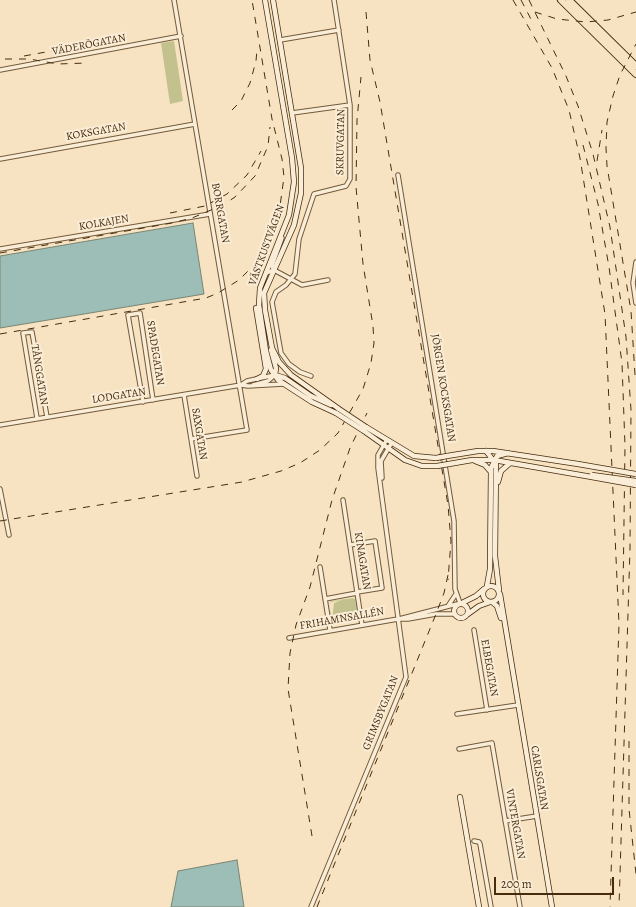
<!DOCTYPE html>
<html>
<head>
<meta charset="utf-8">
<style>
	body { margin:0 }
	#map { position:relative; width:636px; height:907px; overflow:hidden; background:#f7e3c2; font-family:Alegreya,serif }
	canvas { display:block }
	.scale { position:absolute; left:494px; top:877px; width:120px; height:18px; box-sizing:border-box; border:2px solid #462c0d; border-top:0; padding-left:5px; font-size:12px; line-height:14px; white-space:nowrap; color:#462c0d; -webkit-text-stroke:3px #faedd7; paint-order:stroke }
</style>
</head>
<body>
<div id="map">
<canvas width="636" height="907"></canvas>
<div class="scale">200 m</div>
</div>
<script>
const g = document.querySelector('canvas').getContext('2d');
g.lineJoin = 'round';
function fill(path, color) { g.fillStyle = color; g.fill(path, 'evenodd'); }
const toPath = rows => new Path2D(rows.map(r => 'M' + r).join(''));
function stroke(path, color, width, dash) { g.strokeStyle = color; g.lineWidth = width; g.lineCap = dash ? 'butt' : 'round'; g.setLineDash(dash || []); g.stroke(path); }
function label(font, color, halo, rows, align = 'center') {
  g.font = font + ' Alegreya,serif'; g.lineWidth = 4; g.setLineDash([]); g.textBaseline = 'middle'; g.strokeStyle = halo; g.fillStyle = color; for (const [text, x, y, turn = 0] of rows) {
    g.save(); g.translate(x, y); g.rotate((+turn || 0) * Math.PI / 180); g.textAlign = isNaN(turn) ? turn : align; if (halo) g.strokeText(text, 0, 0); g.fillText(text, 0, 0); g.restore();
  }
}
fill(toPath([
	[174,41,183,101,170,104,161,43],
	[353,598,355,599,358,617,357,620,334,624,331,621,329,604,331,601],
	[341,600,334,603,332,620,329,604,331,602]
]), '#c3c28f');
const water = toPath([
	[193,223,204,294,0,328,0,256,193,223],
	[237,860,244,907,171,907,178,871,237,860]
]);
fill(water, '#9dbeb6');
stroke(water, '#7a8472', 1);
const street = toPath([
	[174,0,247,430,191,439],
	[280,40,339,30],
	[0,70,181,36],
	[292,113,350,105],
	[0,159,195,124],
	[398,175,454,521,455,589,460,603],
	[0,249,210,214],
	[636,262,633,283,636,303],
	[274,270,302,285,328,280],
	[266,273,274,270,272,267,273,263,282,238],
	[311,376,300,372,289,364,281,353,272,302,276,292,286,285,295,274,299,239,314,194,346,186,350,179,350,105,334,0],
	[241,385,248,386,283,384],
	[253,385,268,381,275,375],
	[184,395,197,476],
	[143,402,128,315,140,313,153,400],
	[37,418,23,333,32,332,47,417],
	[0,425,241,385,247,381,275,375],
	[382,478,381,461,391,444],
	[0,489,9,535],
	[343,500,362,625],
	[350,545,375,541,382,588,357,592],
	[320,567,330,630],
	[325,599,357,593],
	[448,606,456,594],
	[399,619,457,604],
	[474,630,487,710],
	[289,638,398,619,408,619,436,614,454,614],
	[457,714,518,705],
	[459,749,492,743,520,907],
	[505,821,537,816],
	[474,841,479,842,480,844,491,907],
	[311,907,406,677,378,468,378,455,386,441]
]);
const secondary = toPath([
	[265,0,292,158,294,182,289,215,260,288,259,305,266,351,271,370,278,380,312,402,336,413],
	[273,0,301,168,301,193,294,225,264,293,265,310,272,348,279,362,291,375,339,409],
	[256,308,266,369,263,376,257,379],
	[271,350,276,368,275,375],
	[275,375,285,378,311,396,331,405],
	[366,427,414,456,436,458],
	[364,431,405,460,422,466,437,466],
	[486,451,496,464,495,556,499,590],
	[447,456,478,451,493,451,578,464],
	[475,461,485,465,491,472],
	[449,464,472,460,494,460,586,476],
	[498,482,501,471,510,463],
	'483 594a8 8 0 1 1 16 0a8 8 0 1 1-16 0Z',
	[487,586,490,569,491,468,497,456,508,453],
	[500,594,552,907],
	[492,602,497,606,501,618],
	[462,603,476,596,484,589],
	'454 611a7 7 0 1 1 14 0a7 7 0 1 1-14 0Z',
	[468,614,479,606,490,602],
	[460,797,479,907]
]);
const highway = toPath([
	[561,0,636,74],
	[569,0,636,66]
]);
stroke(street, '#725a3a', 5.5);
stroke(secondary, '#462c0d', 6);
stroke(highway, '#462c0d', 8);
stroke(street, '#faedd7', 3.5);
stroke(secondary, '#faedd7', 4.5);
stroke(highway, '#f7e3c2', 6);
stroke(toPath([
	[513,0,552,68,569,110,580,158,605,314,619,624,610,907],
	[521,0,533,23],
	[529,0,566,76,578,106,593,154,610,227,626,337,631,410,630,548,619,907],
	[366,12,370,60,380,102,448,505,451,541,448,580],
	[535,12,557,19,586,22,608,20,636,12],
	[24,56,57,50],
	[5,59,29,59,58,64,87,63],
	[232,110,241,101,250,83,256,61,257,50],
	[583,145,598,204,609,267,622,363,625,446,623,595],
	[597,161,602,130],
	[170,213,205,206,227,194,247,175,261,151],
	[0,253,172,223,192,218,223,205,235,197,255,176,268,146,270,127],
	[0,334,206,298,218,293,239,280,256,263,268,240,280,206,284,177,282,159,272,119,252,0],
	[635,375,631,311,607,166,606,148,607,122,613,96,620,75,636,44],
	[0,521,242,482,281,471,300,463,320,450,338,433,363,389,371,363,374,343,373,326,363,264,356,187,357,120,361,77],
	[629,741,629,809,636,874],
	[312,836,288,689,290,653,296,625,310,587,332,500,350,448,367,413],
	[317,907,436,614,444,593,448,575]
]), '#462c0d', 1, [7, 7]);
const secondaryBridge = toPath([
	[339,409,366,427],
	[336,413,364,431],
	[436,458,447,456],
	[578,464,636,474],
	[437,466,449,464],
	[592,475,636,481],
	[586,476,636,485]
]);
stroke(secondaryBridge, '#462c0d', 6, []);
stroke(secondaryBridge, '#faedd7', 4.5);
label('11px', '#462c0d', '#faedd7', [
	["VÄDERÖGATAN",89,45,-11],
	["KOKSGATAN",96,132,-10],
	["SKRUVGATAN",341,142,-89],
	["BORRGATAN",220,213,80],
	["KOLKAJEN",104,223,-10],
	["VÄSTKUSTVÄGEN",267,245,-70],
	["SPADEGATAN",155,353,81],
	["TÅNGGATAN",39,375,81],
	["JÖRGEN KOCKSGATAN",443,388,81],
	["LODGATAN",119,396,-9],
	["SAXGATAN",199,434,81],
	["KINAGATAN",362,561,81],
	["FRIHAMNSALLÉN",342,619,-10],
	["ELBEGATAN",489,668,80],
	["GRIMSBYGATAN",381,713,-68],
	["CARLSGATAN",539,778,81],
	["VINTERGATAN",515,824,80]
]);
</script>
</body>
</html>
